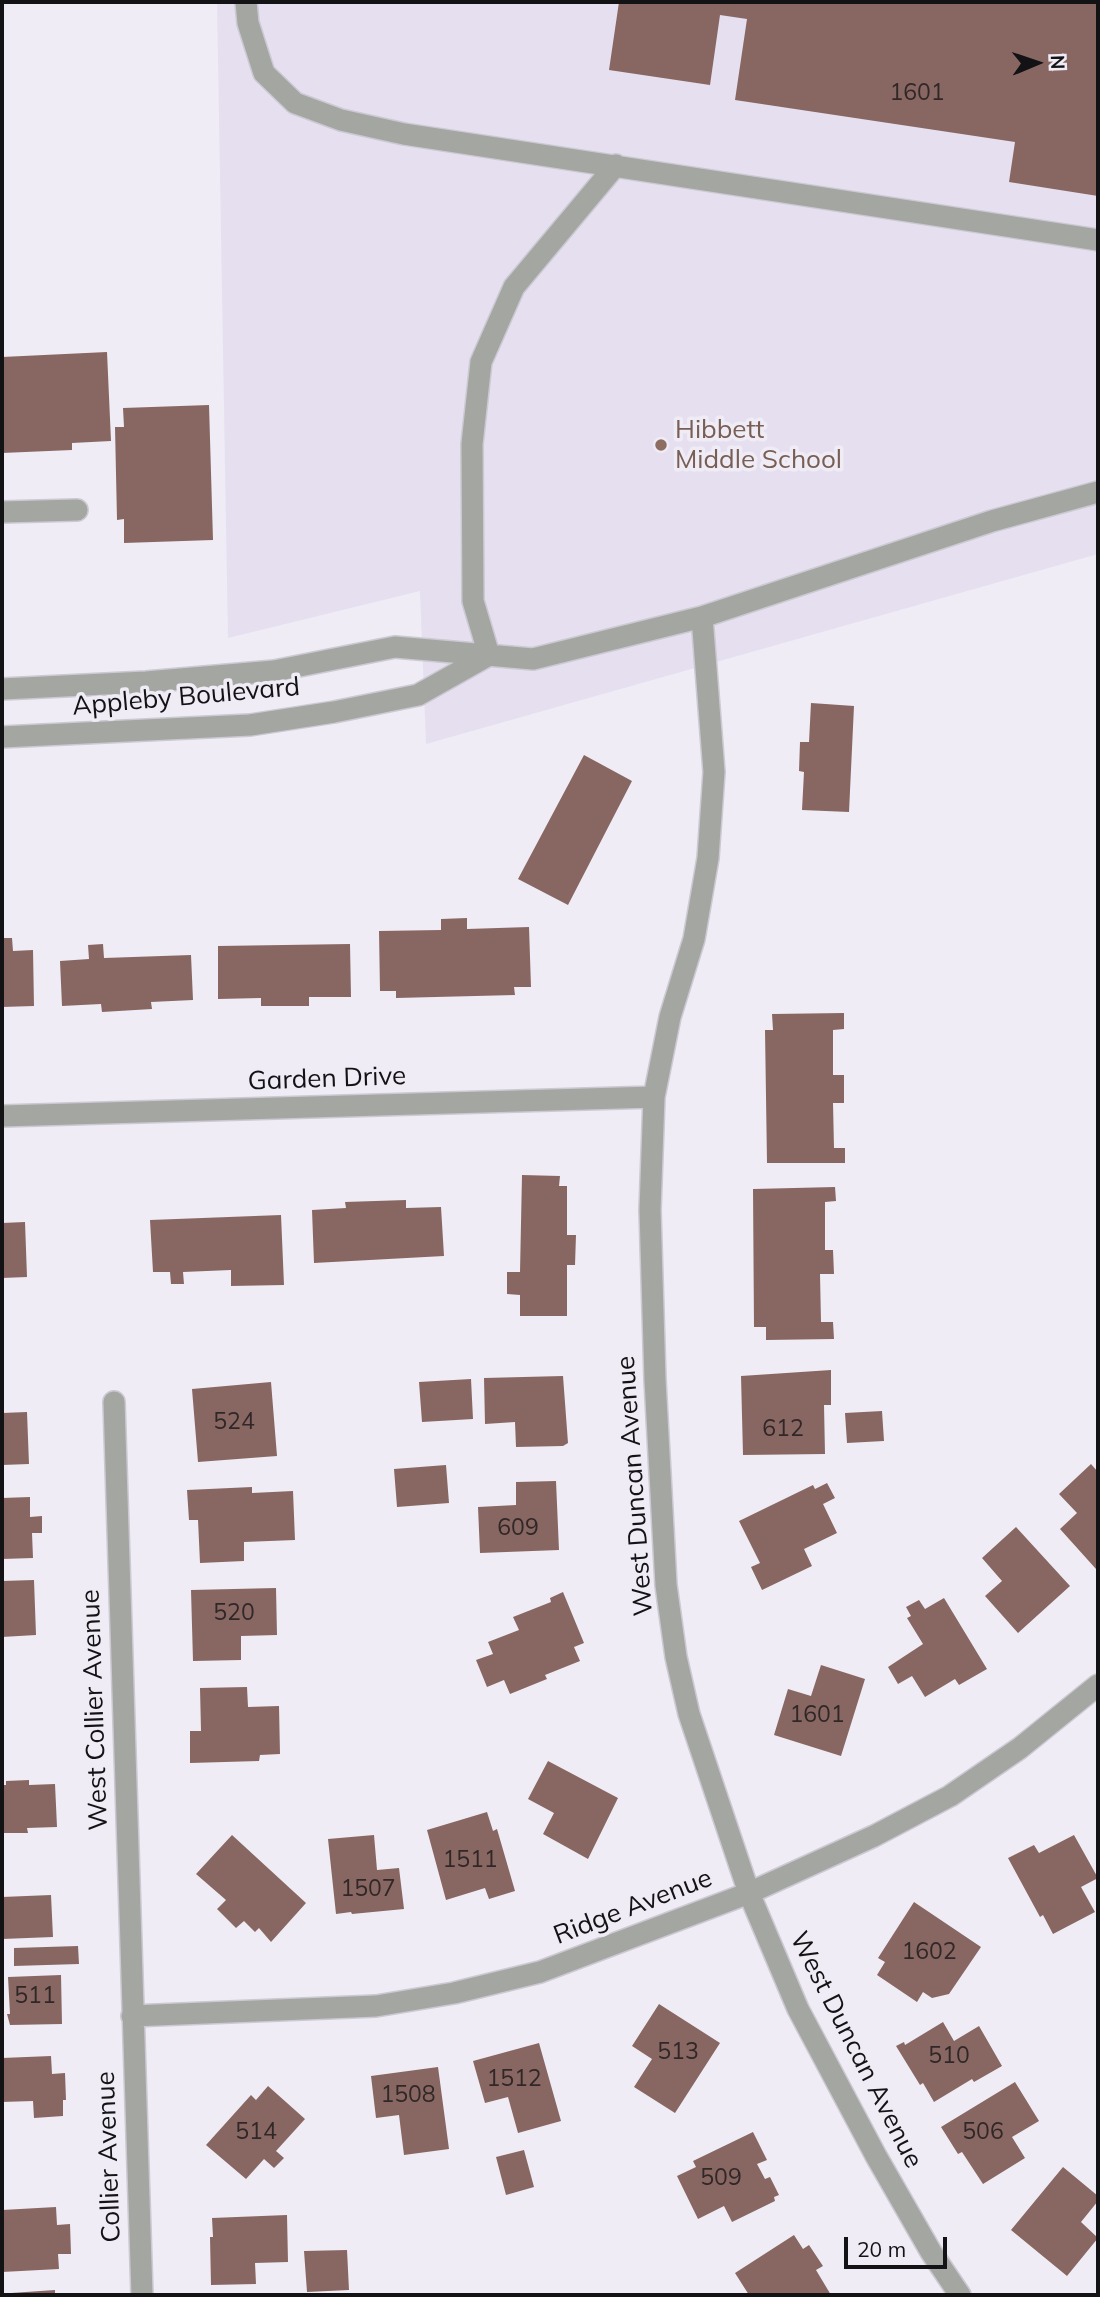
<!DOCTYPE html>
<html>
<head>
<meta charset="utf-8">
<style>
	body { margin:0 }
	#map { position:relative; width:1100px; height:2297px; overflow:hidden; background:#efecf6; font-family:Mulish,sans-serif }
	canvas { display:block }
	.frame { position:absolute; inset:0; border:4px solid #131215; pointer-events:none }
	.north { position:absolute; left:1002px; top:28px; width:70px; height:70px; -webkit-text-stroke:5px #efecf6; paint-order:stroke; rotate:88deg; font-size:19px; font-weight:700; line-height:28px; text-align:center; color:#131215 }
	.north::after { content:''; display:block; margin:auto; width:24px; height:32px; background:#131215; clip-path:polygon(50% 0,100% 100%,50% 72%,0 100%) }
	.scale { position:absolute; left:844px; top:2237px; width:103px; height:32px; box-sizing:border-box; border:4px solid #131215; border-top:0; padding-left:9px; font-size:21px; line-height:24px; white-space:nowrap; color:#131215; -webkit-text-stroke:5px #efecf6; paint-order:stroke }
</style>
</head>
<body>
<div id="map">
<canvas width="1100" height="2297"></canvas>
<div class="frame"></div>
<div class="north">N</div>
<div class="scale">20 m</div>
</div>
<script>
const g = document.querySelector('canvas').getContext('2d');
g.lineJoin = 'round';
function fill(path, color) { g.fillStyle = color; g.fill(path, 'evenodd'); }
const toPath = rows => new Path2D(rows.map(r => 'M' + r).join(''));
function stroke(path, color, width, dash) { g.strokeStyle = color; g.lineWidth = width; g.lineCap = dash ? 'butt' : 'round'; g.setLineDash(dash || []); g.stroke(path); }
function label(font, color, halo, rows, align = 'center') {
  g.font = font + ' Mulish,sans-serif'; g.lineWidth = 7; g.setLineDash([]); g.textBaseline = 'middle'; g.strokeStyle = halo; g.fillStyle = color; for (const [text, x, y, turn = 0] of rows) {
    g.save(); g.translate(x, y); g.rotate((+turn || 0) * Math.PI / 180); g.textAlign = isNaN(turn) ? turn : align; if (halo) g.strokeText(text, 0, 0); g.fillText(text, 0, 0); g.restore();
  }
}
fill(toPath([
	[217,2,1098,2,1098,554,426,744,420,591,228,638]
]), '#e5dff0');
fill(toPath([
	[619,2,1098,2,1098,196,1009,182,1015,142,735,100,747,19,720,15,710,85,609,70],
	[107,352,111,441,72,443,72,450,2,453,2,357],
	[209,405,213,540,124,543,124,519,117,520,115,427,124,427,123,408],
	[811,703,854,706,849,812,802,810,804,772,799,771,800,742,809,742],
	[584,755,632,781,568,905,518,879],
	[467,918,467,929,529,927,531,987,514,987,515,995,396,998,396,991,380,991,379,931,441,930,441,919],
	[2,938,12,938,13,951,33,950,34,1006,2,1007],
	[103,944,104,958,191,955,193,1000,151,1002,152,1009,102,1012,101,1004,62,1006,60,961,89,959,88,945],
	[350,944,351,997,309,997,309,1006,261,1006,261,998,218,999,218,946],
	[844,1013,844,1029,833,1030,833,1075,844,1075,844,1103,833,1103,834,1148,845,1148,845,1163,767,1163,765,1030,773,1030,772,1014],
	[522,1175,560,1176,559,1186,567,1186,567,1235,576,1235,575,1265,567,1265,567,1316,520,1316,520,1295,507,1294,507,1272,520,1272],
	[835,1187,836,1201,825,1202,825,1250,833,1250,834,1274,820,1274,821,1322,833,1322,834,1339,766,1340,766,1327,754,1327,753,1189],
	[406,1200,406,1208,441,1207,444,1256,314,1263,312,1210,346,1208,345,1202],
	[281,1215,284,1285,231,1286,231,1270,183,1272,184,1284,171,1284,170,1272,153,1272,150,1220],
	[25,1222,27,1277,2,1278,2,1223],
	[831,1370,831,1405,824,1405,825,1454,743,1455,741,1376],
	[563,1376,568,1443,563,1446,516,1447,515,1422,485,1424,484,1378],
	[471,1379,473,1419,422,1422,419,1382],
	[271,1382,277,1456,198,1462,192,1389],
	[882,1411,884,1441,847,1443,845,1413],
	[27,1412,29,1464,2,1465,2,1413],
	[1091,1464,1098,1472,1098,1567,1096,1569,1060,1529,1077,1513,1059,1494],
	[446,1465,449,1503,397,1507,394,1469],
	[556,1481,559,1550,480,1553,478,1507,516,1505,516,1482],
	[827,1483,835,1498,823,1504,837,1533,804,1549,812,1566,762,1590,751,1567,760,1563,739,1521,813,1485,815,1489],
	[252,1487,252,1493,293,1491,295,1540,244,1542,244,1561,200,1563,198,1520,189,1520,187,1490],
	[30,1497,30,1517,42,1516,42,1533,32,1533,33,1558,2,1559,2,1498],
	[1016,1527,1070,1586,1018,1633,985,1596,1002,1581,982,1558],
	[34,1580,36,1635,2,1637,2,1581],
	[276,1588,277,1635,241,1636,241,1660,193,1661,191,1590],
	[563,1592,584,1643,574,1647,580,1661,545,1675,547,1679,510,1694,504,1680,487,1687,476,1660,493,1654,488,1642,519,1630,513,1617,551,1602,550,1598],
	[944,1598,987,1669,959,1685,955,1679,925,1697,912,1676,898,1684,888,1667,923,1644,907,1618,911,1616,906,1607,919,1600,925,1609],
	[821,1665,865,1679,841,1756,774,1735,788,1689,811,1696],
	[247,1687,248,1707,279,1706,280,1754,260,1755,259,1761,190,1763,190,1731,201,1731,200,1688],
	[548,1761,618,1798,588,1859,543,1834,554,1813,528,1799],
	[29,1780,29,1785,55,1784,57,1827,27,1828,28,1833,2,1833,2,1785,6,1785,6,1781],
	[487,1812,493,1831,497,1829,515,1891,489,1899,485,1888,446,1900,427,1830],
	[232,1835,306,1903,271,1942,259,1928,255,1932,244,1921,236,1928,217,1909,226,1900,196,1874],
	[374,1835,377,1870,399,1868,404,1909,352,1914,351,1912,336,1914,328,1839],
	[1074,1835,1098,1878,1081,1887,1095,1912,1053,1934,1043,1915,1040,1917,1008,1858,1034,1845,1039,1853],
	[51,1895,53,1937,2,1939,2,1897],
	[914,1902,981,1947,949,1994,932,1998,923,1992,917,2002,877,1975,885,1962,878,1958],
	[78,1946,79,1964,14,1966,14,1948],
	[61,1975,62,2024,10,2025,7,2014,10,2014,8,1977],
	[659,2004,720,2043,675,2113,634,2087,652,2059,632,2046],
	[943,2022,954,2041,979,2026,1002,2066,974,2082,972,2079,934,2102,923,2083,920,2085,896,2046,904,2042,905,2045],
	[539,2043,561,2121,518,2133,508,2097,485,2103,473,2061],
	[51,2056,52,2074,65,2073,66,2100,63,2100,63,2116,34,2118,33,2101,2,2102,2,2058],
	[438,2067,449,2149,404,2155,399,2115,376,2118,371,2076],
	[1015,2082,1039,2121,1012,2137,1025,2158,983,2184,962,2152,958,2154,941,2127],
	[268,2086,305,2119,276,2151,284,2158,274,2168,264,2159,246,2179,206,2145,251,2095,256,2100],
	[753,2132,767,2160,757,2164,765,2179,770,2177,779,2195,774,2197,775,2201,732,2222,724,2206,698,2219,677,2176,696,2167,693,2161],
	[524,2150,534,2187,506,2195,496,2157],
	[1063,2167,1098,2196,1098,2201,1081,2222,1098,2238,1067,2276,1011,2230],
	[56,2207,57,2225,70,2224,71,2254,58,2254,59,2269,2,2272,2,2210],
	[287,2215,288,2262,255,2263,256,2284,211,2285,210,2237,213,2237,212,2218],
	[794,2235,803,2249,809,2245,823,2266,816,2270,831,2295,749,2295,735,2273],
	[347,2250,349,2290,307,2292,304,2251],
	[55,2290,55,2295,12,2295,11,2293]
]), '#886762');
const minor = toPath([
	[246,2,248,23,264,73,295,103,341,120,404,134,1098,240],
	[2,512,77,510],
	[702,617,714,772,708,858,694,939,670,1017,654,1097,650,1210,655,1380,666,1585,676,1657,689,1714,749,1893,798,2009,876,2156,931,2252,960,2295],
	[489,655,473,601,472,444,481,362,514,287,616,165],
	[2,689,146,682,274,671,395,647,533,659,702,617,992,521,1098,492],
	[2,737,250,725,334,712,418,695,489,655],
	[2,1116,654,1097],
	[114,1402,142,2295],
	[132,2016,376,2006,454,1993,540,1972,749,1893,874,1836,950,1796,1020,1748,1098,1685]
]);
stroke(minor, '#ccc9d2', 24);
stroke(minor, '#a4a6a2', 21);
for (const [x, y, r, color] of [
	[661,445,7,"#8d6e63"]
]) { const dot = new Path2D(); dot.arc(x, y, r, 0, 2 * Math.PI); g.fillStyle = color; g.fill(dot); stroke(dot, '#efecf6', 2.5); }
label('23px', '#302728', null, [
	["1601",917,93],
	["524",234,1422],
	["612",783,1429],
	["609",518,1528],
	["520",234,1613],
	["1601",817,1715],
	["1511",470,1860],
	["1507",368,1889],
	["1602",929,1952],
	["511",35,1996],
	["513",678,2052],
	["510",949,2056],
	["1512",514,2079],
	["1508",408,2095],
	["514",256,2132],
	["506",983,2132],
	["509",721,2178]
]);
label('26px', '#785e54', '#efecf6', [
	["Hibbett",675,430],
	["Middle School",675,460]
], 'left');
label('26px', '#131215', '#efecf6', [
	["Appleby Boulevard",186,697,-5],
	["Garden Drive",327,1079,-2],
	["West Duncan Avenue",635,1486,-94],
	["West Collier Avenue",95,1710,-92],
	["Ridge Avenue",633,1907,-21],
	["West Duncan Avenue",856,2050,63],
	["Collier Avenue",109,2157,-92]
]);
</script>
</body>
</html>
